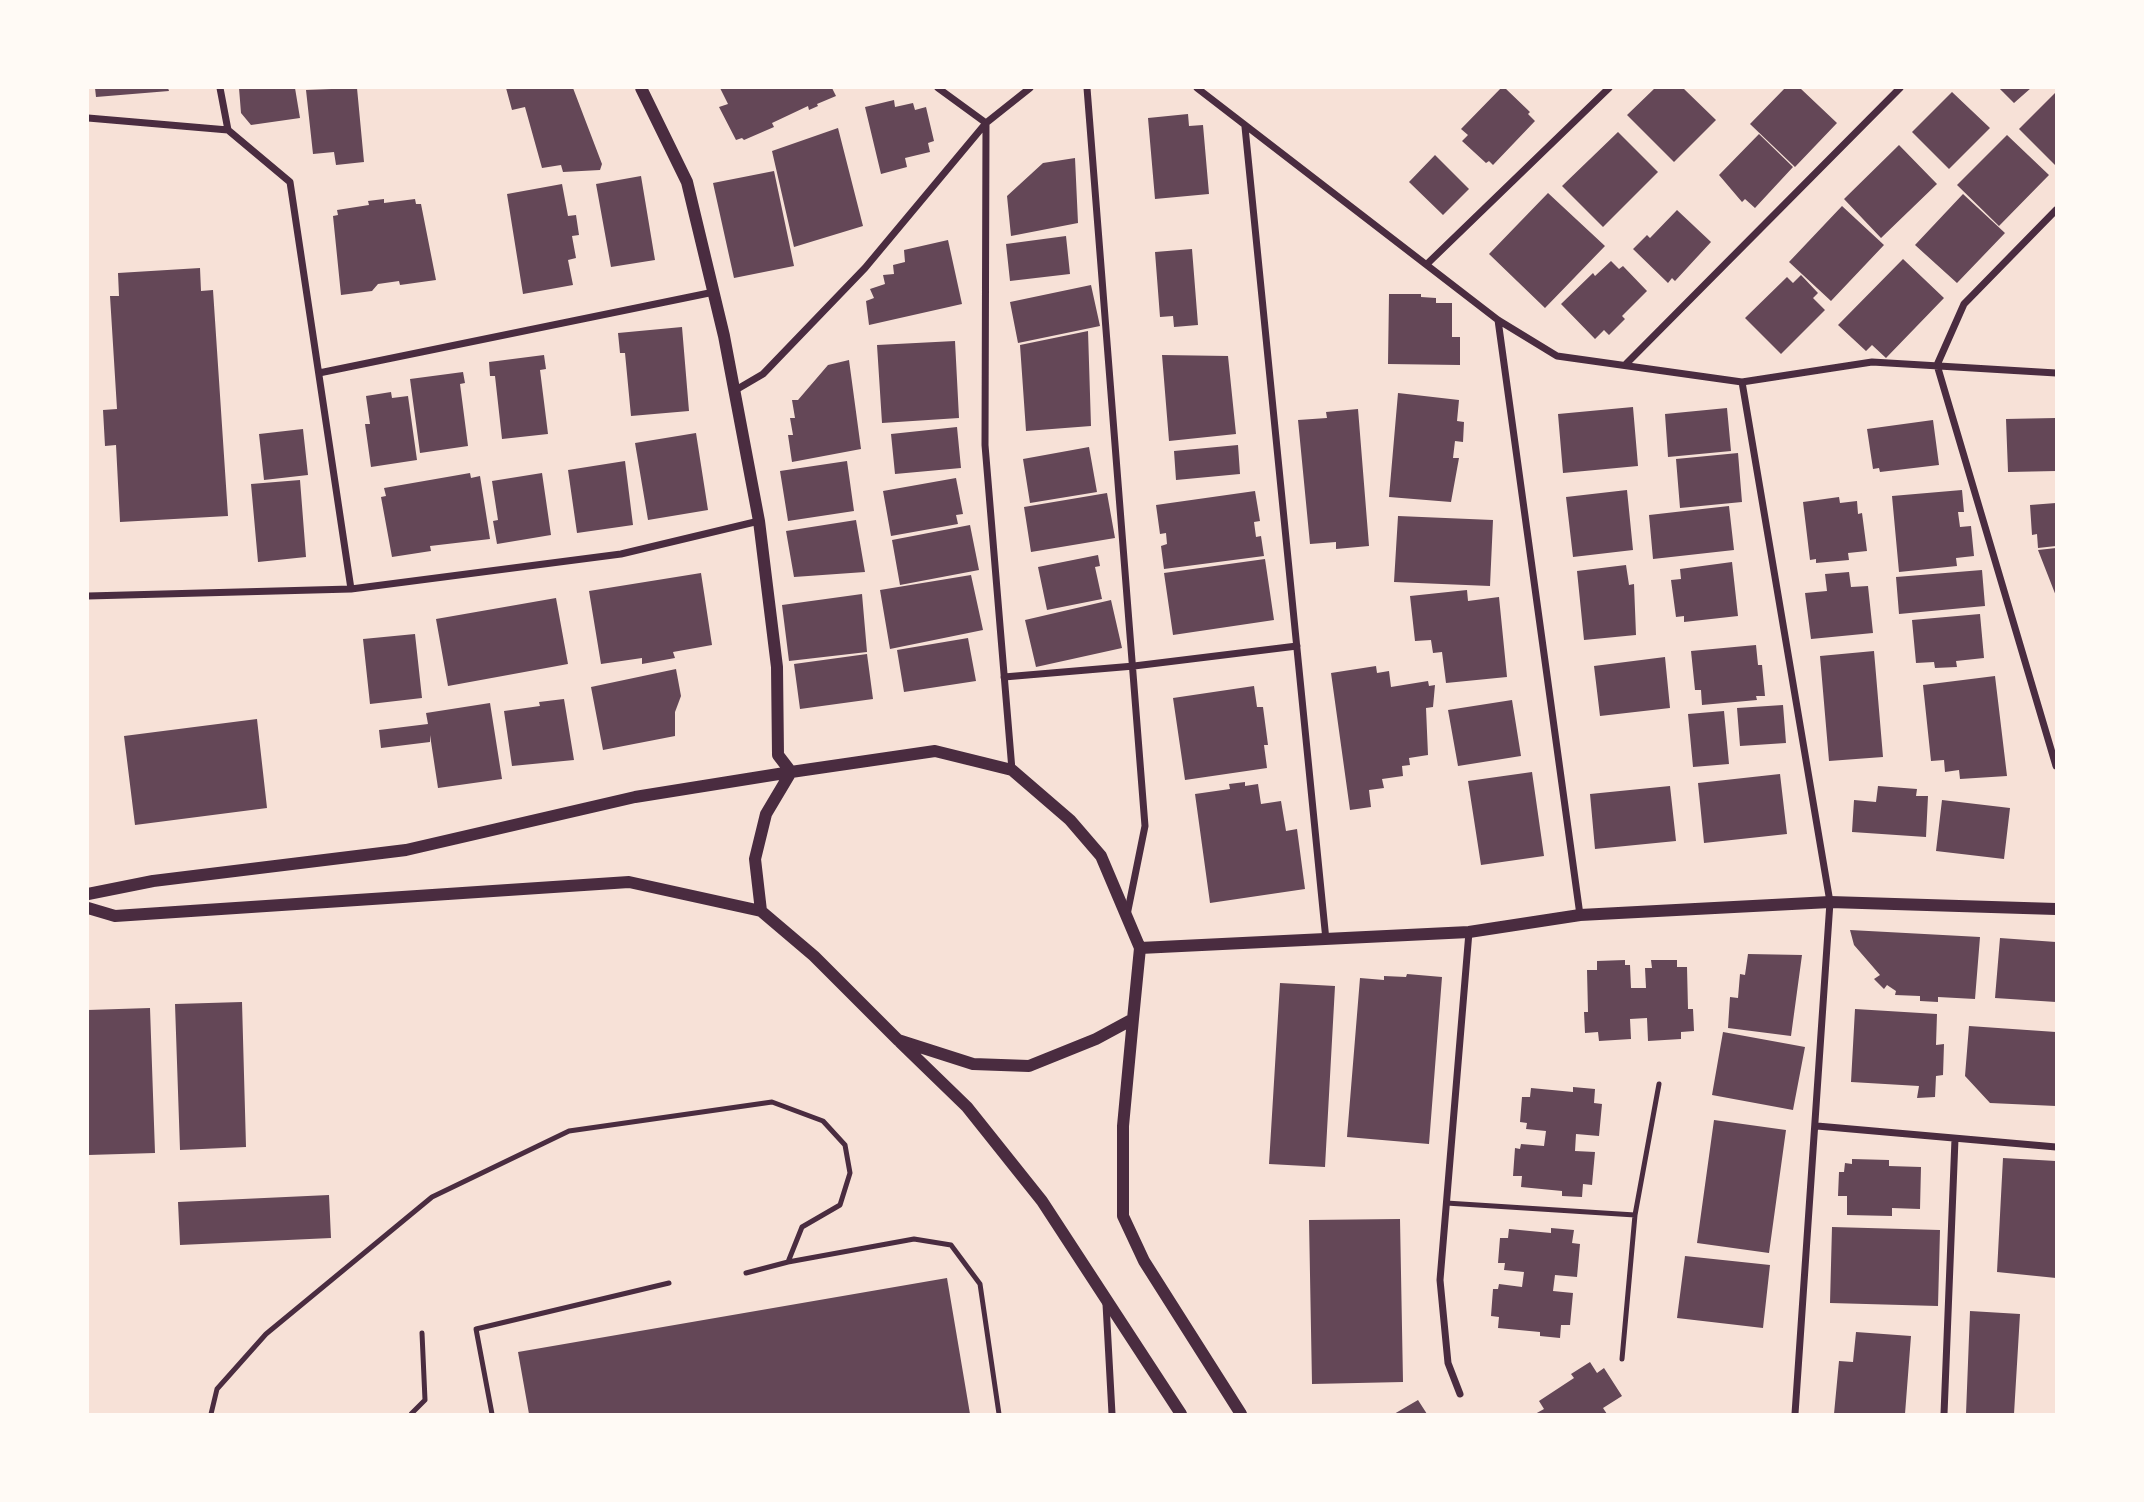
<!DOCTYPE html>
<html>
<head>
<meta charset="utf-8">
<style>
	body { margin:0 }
	#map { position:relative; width:2144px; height:1502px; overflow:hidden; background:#f7e1d7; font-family:"Times New Roman",serif }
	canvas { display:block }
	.frame { position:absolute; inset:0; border:89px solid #fffaf5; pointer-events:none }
</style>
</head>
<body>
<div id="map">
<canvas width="2144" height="1502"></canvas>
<div class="frame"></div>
</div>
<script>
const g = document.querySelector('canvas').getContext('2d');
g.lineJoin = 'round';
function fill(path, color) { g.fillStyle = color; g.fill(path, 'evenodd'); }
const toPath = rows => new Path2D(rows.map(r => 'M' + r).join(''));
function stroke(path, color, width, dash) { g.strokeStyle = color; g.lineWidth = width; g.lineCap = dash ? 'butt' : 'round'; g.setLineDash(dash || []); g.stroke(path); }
fill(toPath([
	[95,88,168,88,169,91,96,97],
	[239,88,295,88,300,118,251,125,241,113],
	[357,88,364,162,336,165,334,152,313,154,306,90],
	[506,88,573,88,602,164,600,170,563,172,561,165,542,168,525,107,512,110],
	[720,88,832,88,836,96,817,104,818,106,809,110,808,106,772,123,774,127,744,140,742,138,736,140,719,107,728,104],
	[1501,88,1505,88,1530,112,1528,114,1535,121,1493,165,1489,161,1486,163,1462,141,1468,135,1461,129],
	[1655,88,1683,88,1716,120,1674,162,1627,115],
	[1785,88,1800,88,1837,123,1795,167,1750,124],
	[1999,88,2031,88,2014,103],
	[1952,92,1990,128,1949,169,1912,132],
	[2056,92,2056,166,2019,129],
	[894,100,895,107,913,103,915,110,926,107,934,141,928,143,930,152,905,158,907,167,881,174,865,107],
	[1188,114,1189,126,1203,125,1209,194,1155,199,1148,118],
	[838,128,863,226,794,247,772,151],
	[1618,132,1658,172,1603,227,1562,186],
	[1759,134,1793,167,1755,208,1745,199,1742,202,1719,175],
	[2007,135,2049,175,1999,226,1957,185],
	[1899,145,1937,184,1881,238,1844,199],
	[1435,155,1469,189,1443,215,1409,182],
	[1075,158,1078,223,1011,236,1007,196,1043,163],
	[774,171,794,266,734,278,713,183],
	[641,176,655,260,611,267,596,184],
	[562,184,568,216,576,215,579,235,572,236,576,258,568,260,573,285,523,294,507,194],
	[1548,193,1605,246,1545,308,1489,254],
	[1963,194,2005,233,1957,283,1915,245],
	[384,199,384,203,415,199,416,204,421,204,436,280,400,285,399,281,378,284,372,291,341,295,333,216,338,215,337,210,369,205,368,201],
	[1842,206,1884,245,1831,301,1789,262],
	[1677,210,1711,242,1675,281,1672,278,1668,283,1633,249,1647,235,1650,238],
	[1066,236,1070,274,1010,281,1006,244],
	[948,240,962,304,869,325,866,301,874,298,870,289,885,284,883,275,894,274,893,265,905,262,904,250],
	[1192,249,1198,325,1174,327,1173,316,1160,317,1155,252],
	[1903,259,1944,298,1886,358,1872,345,1866,351,1838,325],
	[1611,261,1619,269,1623,266,1647,291,1622,316,1625,319,1609,335,1604,330,1595,339,1561,304,1593,273,1595,276],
	[200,268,201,291,213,290,228,516,120,522,116,445,105,446,103,410,117,409,110,296,119,296,118,273],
	[1801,275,1818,293,1813,298,1825,310,1781,354,1745,318,1787,277,1793,283],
	[1091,285,1100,326,1018,343,1010,302],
	[1389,294,1421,294,1421,297,1436,298,1436,303,1452,303,1452,337,1460,337,1460,365,1388,364],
	[682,327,689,411,631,416,625,353,620,353,618,333],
	[1088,331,1091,426,1026,431,1020,345],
	[955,341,959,418,882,423,877,345],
	[544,355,546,369,540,370,548,434,502,439,495,376,490,376,489,362],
	[1162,355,1228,356,1236,434,1169,441],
	[849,360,861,449,792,462,788,435,793,435,790,418,795,418,792,400,798,400,828,365],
	[463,372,465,383,460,384,468,446,420,453,410,379],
	[391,392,392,398,408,396,417,460,371,467,365,424,370,424,366,396],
	[1398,393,1459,400,1457,421,1464,422,1463,442,1455,441,1453,458,1459,458,1451,502,1389,497],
	[1633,407,1638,466,1563,473,1558,414],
	[1727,408,1731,451,1668,457,1665,414],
	[1358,409,1369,546,1336,549,1336,542,1310,544,1298,420,1327,418,1326,412],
	[2056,418,2056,471,2008,472,2006,419],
	[1933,420,1939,465,1880,472,1879,468,1873,469,1867,429],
	[957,427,961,468,895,474,891,434],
	[303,429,308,475,264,480,259,434],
	[696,433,708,510,648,520,635,443],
	[1238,445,1240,474,1176,480,1174,451],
	[1089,447,1097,492,1030,503,1023,459],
	[1738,453,1742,502,1680,508,1676,459],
	[625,461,633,525,577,533,568,470],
	[847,461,854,511,788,521,780,471],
	[470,473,471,478,480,476,490,539,430,546,431,551,392,557,381,497,386,496,384,488],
	[542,473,551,535,497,544,493,521,498,520,492,481],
	[956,478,963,514,956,515,958,524,891,536,883,491],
	[300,480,306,557,258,562,251,484],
	[1627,490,1633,550,1573,557,1566,497],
	[1962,490,1964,512,1958,512,1960,527,1971,526,1974,556,1956,558,1957,566,1899,572,1892,496],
	[1255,491,1260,521,1254,522,1256,537,1261,536,1264,556,1164,569,1161,546,1167,544,1166,533,1160,534,1156,505],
	[1107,493,1115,538,1031,552,1024,507],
	[1839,497,1840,503,1857,501,1858,514,1862,513,1867,551,1848,553,1849,560,1816,563,1816,559,1810,560,1803,502],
	[2056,503,2056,546,2038,548,2037,534,2032,535,2030,505],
	[1729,506,1734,550,1653,559,1649,515],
	[1398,516,1493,520,1490,586,1394,582],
	[856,520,865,572,794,577,786,531],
	[970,525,979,570,900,585,892,540],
	[2056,548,2056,596,2038,550],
	[1098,555,1100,566,1095,567,1102,599,1047,610,1038,567],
	[1265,559,1274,620,1173,635,1164,573],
	[1732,562,1738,616,1684,622,1684,616,1676,617,1671,580,1681,579,1680,569],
	[1626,565,1629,585,1634,584,1636,635,1584,640,1577,571],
	[1982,570,1985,606,1899,614,1896,577],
	[1849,572,1851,587,1868,586,1873,633,1811,639,1805,593,1827,591,1825,574],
	[701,573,712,645,673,652,675,658,642,664,642,658,601,664,589,591],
	[971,575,983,630,890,649,880,590],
	[1467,590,1468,601,1499,597,1507,677,1446,683,1442,652,1433,653,1431,640,1415,641,1410,596],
	[862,594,867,652,789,661,782,605],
	[556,598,568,664,448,686,436,619],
	[1111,600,1122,648,1036,667,1025,620],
	[1980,614,1984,658,1956,661,1957,667,1935,668,1934,662,1916,663,1912,620],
	[415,634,422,698,370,704,363,639],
	[968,638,976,681,904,692,897,650],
	[1756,645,1758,665,1762,665,1765,696,1756,696,1757,700,1702,705,1701,690,1695,690,1691,651],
	[1874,651,1883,757,1829,761,1820,656],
	[867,654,873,699,800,709,794,664],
	[1665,657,1670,708,1600,716,1594,666],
	[1376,666,1377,673,1389,671,1391,687,1428,681,1429,686,1435,685,1433,707,1426,708,1428,755,1409,758,1410,765,1402,766,1403,776,1382,779,1384,788,1369,790,1371,807,1350,810,1331,673],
	[676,669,681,696,675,712,675,736,603,750,591,687],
	[1995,676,2007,776,1960,779,1959,770,1945,772,1944,760,1931,761,1923,685],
	[1254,686,1257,707,1263,707,1268,745,1264,745,1267,768,1185,780,1173,698],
	[564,699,574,760,512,766,504,711,540,706,539,702],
	[1512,700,1521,756,1458,766,1448,710],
	[490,703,502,779,438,788,430,735,430,742,381,748,379,730,428,724,426,713],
	[1783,705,1786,743,1740,746,1737,708],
	[1724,711,1729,764,1693,767,1688,714],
	[257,719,267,808,135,825,124,736],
	[1532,772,1544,856,1481,865,1468,781],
	[1780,774,1787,834,1704,843,1698,783],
	[1245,782,1245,786,1258,784,1261,804,1281,801,1286,831,1297,829,1305,889,1210,903,1195,794,1230,789,1229,784],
	[1670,786,1676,841,1595,849,1590,794],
	[1878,786,1917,789,1916,796,1928,796,1926,837,1852,832,1854,800,1876,802],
	[1942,800,2010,808,2004,859,1936,851],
	[1850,930,1980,937,1975,999,1938,997,1938,1002,1920,1001,1920,996,1895,995,1896,991,1887,985,1884,989,1874,979,1880,975,1854,945],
	[2000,938,2056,942,2056,1002,1995,998],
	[1748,954,1802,955,1791,1036,1728,1028,1730,997,1738,998,1740,974,1745,975],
	[1625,960,1625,965,1630,965,1631,988,1646,988,1645,968,1652,968,1651,960,1677,960,1677,967,1687,967,1688,1009,1693,1009,1694,1031,1681,1032,1681,1039,1648,1041,1647,1018,1630,1019,1631,1039,1599,1041,1598,1032,1585,1033,1584,1012,1588,1012,1587,970,1597,970,1597,961],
	[1407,974,1442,977,1429,1144,1347,1137,1360,978,1384,980,1384,976,1406,977],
	[1280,983,1335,986,1325,1167,1269,1164],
	[242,1002,246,1147,180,1150,175,1004],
	[150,1008,155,1153,88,1155,88,1010],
	[1855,1009,1937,1014,1936,1045,1944,1044,1943,1075,1936,1076,1935,1097,1917,1098,1919,1086,1851,1082],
	[1969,1026,2056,1032,2056,1106,1990,1103,1965,1076],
	[1723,1032,1805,1047,1793,1110,1712,1095],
	[1573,1087,1595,1089,1594,1103,1602,1104,1599,1136,1576,1134,1575,1151,1595,1152,1592,1185,1583,1184,1582,1197,1562,1196,1562,1191,1521,1187,1522,1176,1513,1176,1515,1148,1520,1149,1521,1144,1544,1146,1546,1131,1526,1129,1527,1123,1520,1122,1522,1097,1530,1097,1531,1088,1573,1092],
	[1714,1120,1786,1130,1769,1253,1697,1243],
	[2003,1158,2056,1161,2056,1278,1997,1272],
	[1852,1159,1889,1160,1889,1166,1921,1167,1920,1209,1892,1208,1892,1216,1847,1215,1847,1196,1838,1196,1839,1172,1844,1172,1845,1163,1852,1164],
	[329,1195,331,1238,180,1245,178,1202],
	[1400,1219,1403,1382,1312,1384,1309,1220],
	[1832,1227,1940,1230,1938,1306,1830,1303],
	[1551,1228,1574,1230,1572,1243,1580,1244,1577,1277,1555,1275,1553,1291,1573,1293,1570,1325,1561,1325,1560,1338,1540,1336,1540,1332,1498,1328,1499,1317,1491,1316,1493,1289,1498,1289,1499,1284,1522,1287,1524,1272,1504,1270,1505,1263,1498,1263,1500,1238,1508,1238,1509,1229,1551,1233],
	[1685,1256,1770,1265,1763,1328,1677,1318],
	[947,1278,970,1414,529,1414,518,1352],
	[1970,1311,2020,1314,2014,1414,1966,1414],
	[1856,1332,1911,1336,1905,1414,1834,1414,1839,1361,1853,1362],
	[1590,1362,1597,1373,1604,1368,1622,1396,1603,1408,1607,1414,1535,1414,1544,1409,1539,1401,1574,1378,1571,1374],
	[1418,1400,1427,1414,1394,1414]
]), '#644757');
stroke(toPath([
	[1446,1203,1635,1215],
	[746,1273,788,1262,914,1239,951,1245,980,1284,999,1414],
	[1622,1359,1635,1215,1659,1084],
	[211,1414,217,1389,266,1334,432,1197,569,1131,772,1102,823,1121,845,1145,850,1173,840,1205,802,1227,788,1262],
	[411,1414,425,1400,422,1333],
	[492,1414,476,1329,669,1283]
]), '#4a2c40', 5);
stroke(toPath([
	[938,88,986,123,985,445,1012,770],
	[1087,88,1145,826,1127,915],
	[1197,88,1498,320,1557,356,1742,382,1872,362,2056,373],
	[88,118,228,130,220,88],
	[1245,127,1326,940],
	[228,130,290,182,351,589],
	[2056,210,1964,304,1937,365,2056,766],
	[1427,264,1609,88],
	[1498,320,1580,915],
	[1625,365,1900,88],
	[319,373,714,292],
	[1742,382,1830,902,1795,1414],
	[734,391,763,374,865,268,986,123,1030,88],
	[88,596,351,589,621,554,759,521],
	[1004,677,1134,666,1297,646],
	[1817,1126,2056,1147],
	[1106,1304,1112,1414],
	[1460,1394,1448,1363,1440,1280,1469,932],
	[1944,1414,1955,1139]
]), '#4a2c40', 7);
stroke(toPath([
	[641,88,687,182,724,336,759,521,777,667,778,755,791,772],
	[88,894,153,881,406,850,635,797,791,772,935,751,1012,770,1070,820,1101,856,1140,948,1133,1019,1096,1039,1029,1066,973,1064,898,1040,814,956,761,911,755,859,766,814,791,772],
	[88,908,115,916,629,882,761,911],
	[1140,948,1469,932,1580,915,1830,902,2056,909],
	[1133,1019,1123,1126,1123,1216,1144,1261,1241,1414],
	[900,1042,967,1107,1042,1201,1181,1414]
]), '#4a2c40', 12);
</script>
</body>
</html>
